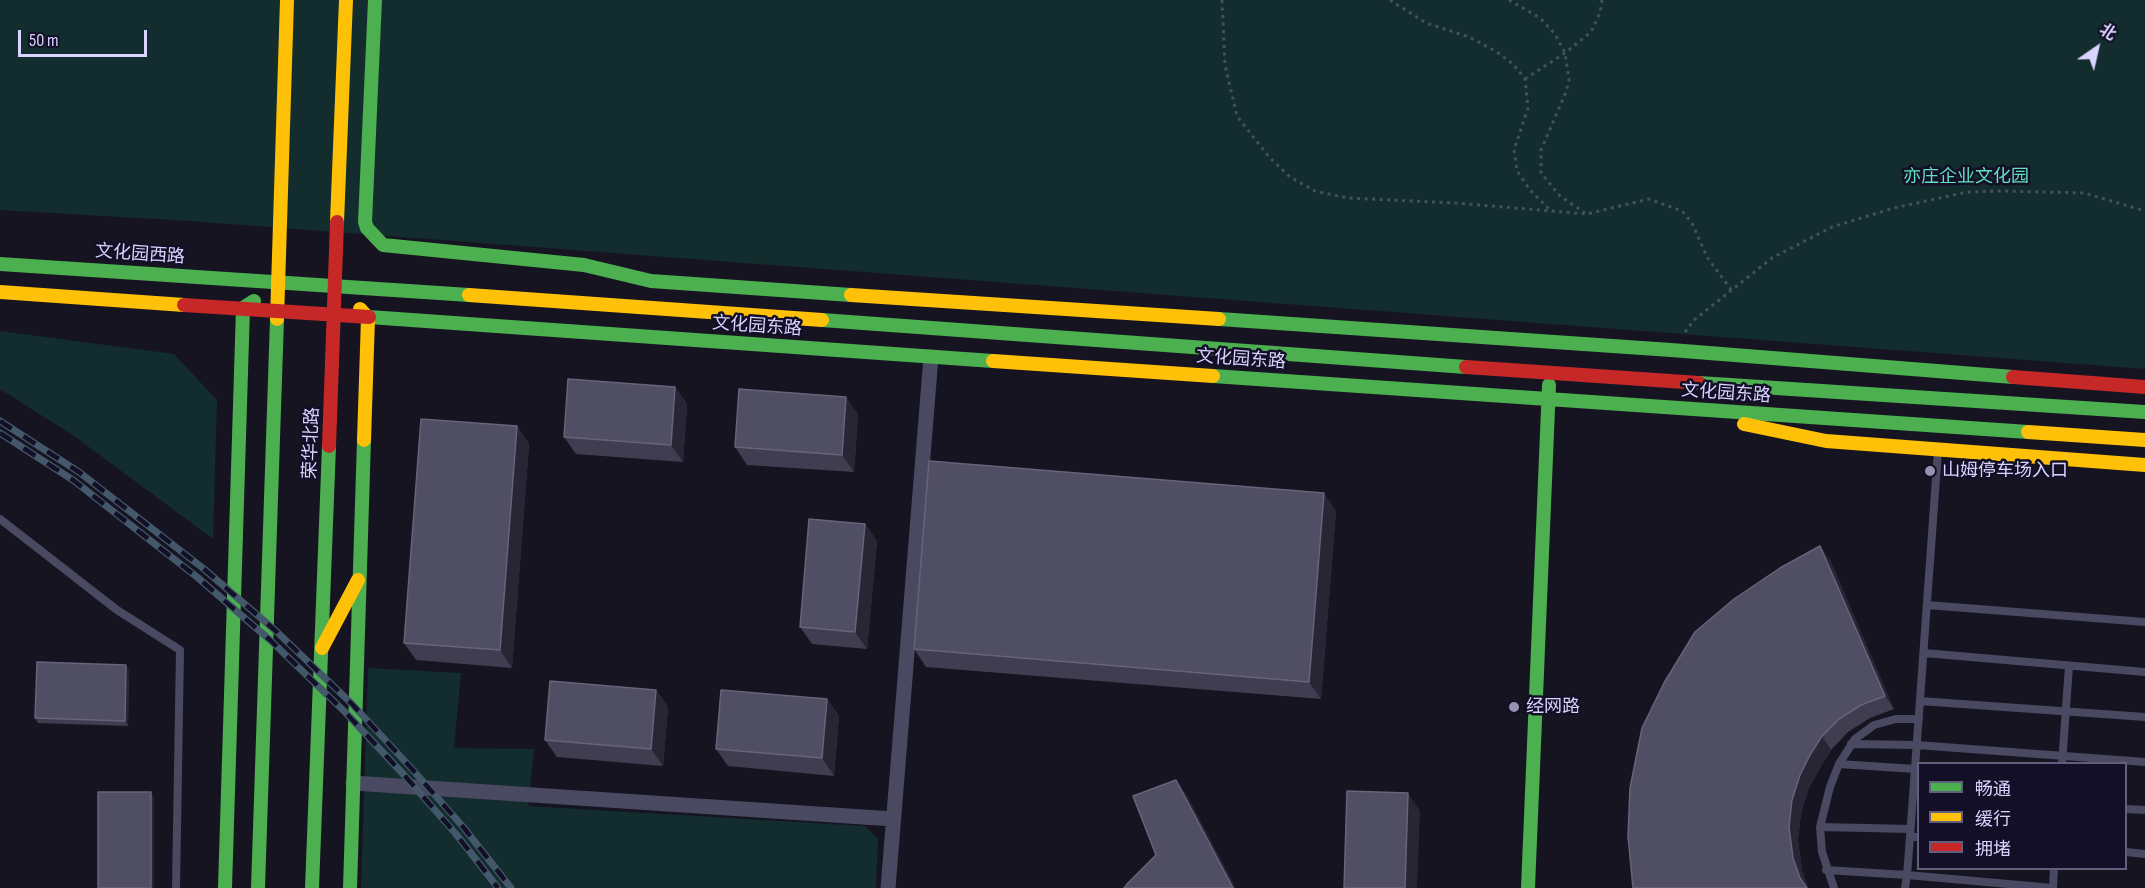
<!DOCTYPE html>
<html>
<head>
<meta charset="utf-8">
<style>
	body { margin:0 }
	#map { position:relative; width:2145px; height:888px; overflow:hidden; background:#161421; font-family:"Sofia Sans Condensed","Noto Sans SC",sans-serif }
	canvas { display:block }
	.legend { position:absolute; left:1917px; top:762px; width:210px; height:108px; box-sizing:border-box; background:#130f26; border:2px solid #625e7d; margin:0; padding:8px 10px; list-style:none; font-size:18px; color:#d9d4ff }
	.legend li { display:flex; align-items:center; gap:12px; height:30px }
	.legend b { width:30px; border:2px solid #625e7d }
	.north { position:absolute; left:2067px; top:18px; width:60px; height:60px; -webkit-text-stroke:4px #130f26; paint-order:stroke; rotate:34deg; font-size:16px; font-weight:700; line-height:24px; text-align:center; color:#d9d4ff }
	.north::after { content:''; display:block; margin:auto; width:21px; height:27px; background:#d9d4ff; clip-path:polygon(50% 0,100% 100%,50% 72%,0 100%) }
	.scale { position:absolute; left:18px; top:30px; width:129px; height:27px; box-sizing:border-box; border:3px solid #d9d4ff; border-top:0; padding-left:8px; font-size:18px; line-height:21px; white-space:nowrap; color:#d9d4ff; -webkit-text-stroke:4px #130f26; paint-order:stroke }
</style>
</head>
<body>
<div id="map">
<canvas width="2145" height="888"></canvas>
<ul class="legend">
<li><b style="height:8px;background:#4caf50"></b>畅通</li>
<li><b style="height:8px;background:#ffc107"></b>缓行</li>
<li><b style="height:8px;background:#c62828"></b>拥堵</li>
</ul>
<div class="north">北</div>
<div class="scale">50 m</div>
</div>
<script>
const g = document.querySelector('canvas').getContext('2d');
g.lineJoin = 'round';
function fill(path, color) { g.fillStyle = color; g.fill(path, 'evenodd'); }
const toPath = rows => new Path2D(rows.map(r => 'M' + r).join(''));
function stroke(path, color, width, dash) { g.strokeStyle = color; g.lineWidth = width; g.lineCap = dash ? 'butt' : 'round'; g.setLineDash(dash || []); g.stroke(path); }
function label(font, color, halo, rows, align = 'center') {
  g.font = font + ' "Sofia Sans Condensed","Noto Sans SC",sans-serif'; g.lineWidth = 5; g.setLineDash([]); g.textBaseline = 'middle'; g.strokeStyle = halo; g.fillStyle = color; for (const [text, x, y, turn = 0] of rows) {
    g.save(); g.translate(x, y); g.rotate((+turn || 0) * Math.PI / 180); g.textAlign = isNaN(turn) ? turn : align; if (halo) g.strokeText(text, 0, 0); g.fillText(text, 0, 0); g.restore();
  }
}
fill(toPath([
	[0,0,2145,0,2145,369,190,221,0,210],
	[0,331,174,354,217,400,213,539,74,436,0,389],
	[368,668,461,673,454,748,534,749,528,806,865,826,878,839,876,888,361,888]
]), '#132c2d');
stroke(toPath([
	[1222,0,1225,65,1237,116,1269,157,1290,177,1315,191,1348,198,1456,203,1587,214,1649,199,1682,211,1692,223,1707,257,1732,291],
	[1390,0,1426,23,1469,37,1497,52,1513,64,1525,79,1528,108,1514,150,1517,171,1530,190,1551,211],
	[1509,0,1540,18,1555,34,1565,53,1569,80,1566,92,1541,150,1541,173,1560,196,1585,213],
	[1525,79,1565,53,1591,32,1600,13,1602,0],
	[1685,332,1694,320,1772,258,1832,227,1894,208,1967,192,2004,191,2084,193,2145,211]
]), '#44505f', 3, [3, 4.5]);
stroke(toPath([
	[0,519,117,610,180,650,176,888],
	[1927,605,2145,622],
	[1924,653,2145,672],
	[1920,701,2145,717],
	[1851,744,1917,745,2145,762],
	[1839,764,1915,769],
	[2062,764,2069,666],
	[2126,809,2145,810],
	[1820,827,1910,829],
	[1910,837,1907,875,2053,888],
	[1918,837,1910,837,1938,451],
	[2126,852,2145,854],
	[1826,870,1907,875,1905,888],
	[1834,888,1822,852,1820,827,1830,787,1839,764,1855,739,1874,725,1896,719,1919,719],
	[2053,888,2054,868]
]), '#4a4962', 8);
stroke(toPath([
	[353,783,893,819],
	[888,888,931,357]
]), '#4a4962', 15);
stroke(toPath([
	[375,0,365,222,367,228,383,245,584,265,651,281,851,295],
	[0,264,469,295],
	[369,317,993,361],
	[1219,319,1671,350,2013,377],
	[822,320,1466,367],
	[1213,376,2028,432],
	[1699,383,2145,412],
	[225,888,243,308,254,301],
	[258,888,277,319],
	[312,888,329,446],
	[350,888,364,440],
	[1528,888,1549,385]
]), '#4caf50', 14);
stroke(toPath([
	[337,222,346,0],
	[0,292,184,305],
	[469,295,822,320],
	[851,295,1219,319],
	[360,309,368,318,364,440],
	[277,319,287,0],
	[993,361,1213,376],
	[1744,424,1826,441,2145,465],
	[2028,432,2145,440],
	[322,648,358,580]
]), '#ffc107', 14);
stroke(toPath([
	[184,305,369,317],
	[1466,367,1699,383],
	[2013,377,2145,387],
	[329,446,337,222]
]), '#c62828', 14);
const rail = toPath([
	[0,421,79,472,204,569,277,632,352,704,412,769,464,828,511,888],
	[0,433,73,480,197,577,270,640,345,712,405,776,456,834,498,888]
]);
stroke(rail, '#43596b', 7);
stroke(rail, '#130f26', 4.5, [14]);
fill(toPath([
	[675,387,687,404,683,462,576,454,564,437],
	[858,414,854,472,747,465,735,447],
	[517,426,529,444,512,668,416,660,404,643],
	[1336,511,1321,699,926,667,914,649],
	[865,524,877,541,867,649,812,644,800,627],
	[1830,560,1894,709,1870,718,1848,732,1831,750,1820,768,1809,788,1801,813,1798,840,1802,871,1808,888,1633,888],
	[129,670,128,726,38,723,35,718],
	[656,690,668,707,663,766,557,757,545,740],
	[827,699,839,716,834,776,728,766,716,749]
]), '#403d50');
fill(toPath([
	[675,387,687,404,683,462,671,445],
	[846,397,858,414,854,472,842,455],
	[517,426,529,444,512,668,500,650],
	[1324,493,1336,511,1321,699,1309,682],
	[865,524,877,541,867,649,855,632],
	[1820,546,1830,560,1894,709,1885,696],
	[126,665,129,670,128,726,125,721],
	[656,690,668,707,663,766,651,749],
	[827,699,839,716,834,776,822,758],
	[1822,736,1831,750,1820,768,1809,788,1801,813,1798,840,1802,871,1808,888,1807,888,1800,878,1793,858,1789,827,1792,800,1800,775,1810,755],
	[1176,780,1188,797,1236,888,1233,888],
	[151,792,154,797,154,888,151,888],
	[1408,793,1420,811,1417,888,1405,888]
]), '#282635');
const building = toPath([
	[568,379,675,387,671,445,564,437,568,379],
	[739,389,846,397,842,455,735,447,739,389],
	[421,419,517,426,500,650,404,643,421,419],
	[929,461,1324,493,1309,682,914,649,929,461],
	[809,519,865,524,855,632,800,627,809,519],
	[1820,546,1885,696,1861,705,1839,719,1822,736,1810,755,1800,775,1792,800,1789,827,1793,858,1800,878,1807,888,1633,888,1628,836,1630,788,1642,728,1664,683,1695,632,1734,599,1780,568,1820,546],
	[37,662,126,665,125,721,35,718,37,662],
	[550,681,656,690,651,749,545,740,550,681],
	[721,690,827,699,822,758,716,749,721,690],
	[1176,780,1233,888,1124,888,1128,883,1156,855,1133,796,1176,780],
	[1347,791,1408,793,1405,888,1344,888,1347,791],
	[98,792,151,792,151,888,98,888,98,792]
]);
fill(building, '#504e63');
stroke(building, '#66637b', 1.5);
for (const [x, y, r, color] of [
	[1930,471,6,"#9591b1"],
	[1514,707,6,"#9591b1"]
]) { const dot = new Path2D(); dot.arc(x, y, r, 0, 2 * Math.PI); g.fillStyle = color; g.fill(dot); stroke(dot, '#130f26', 2); }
label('18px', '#5fe0c0', '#130f26', [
	["亦庄企业文化园",1966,177]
]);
label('18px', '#d9d4ff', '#130f26', [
	["文化园西路",140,255,4],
	["文化园东路",757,327,4],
	["文化园东路",1241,360,4],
	["文化园东路",1726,394,4],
	["荣华北路",312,443,-88]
]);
label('18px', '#d9d4ff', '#130f26', [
	["山姆停车场入口",1942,471],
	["经网路",1526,707]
], 'left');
</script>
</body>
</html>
